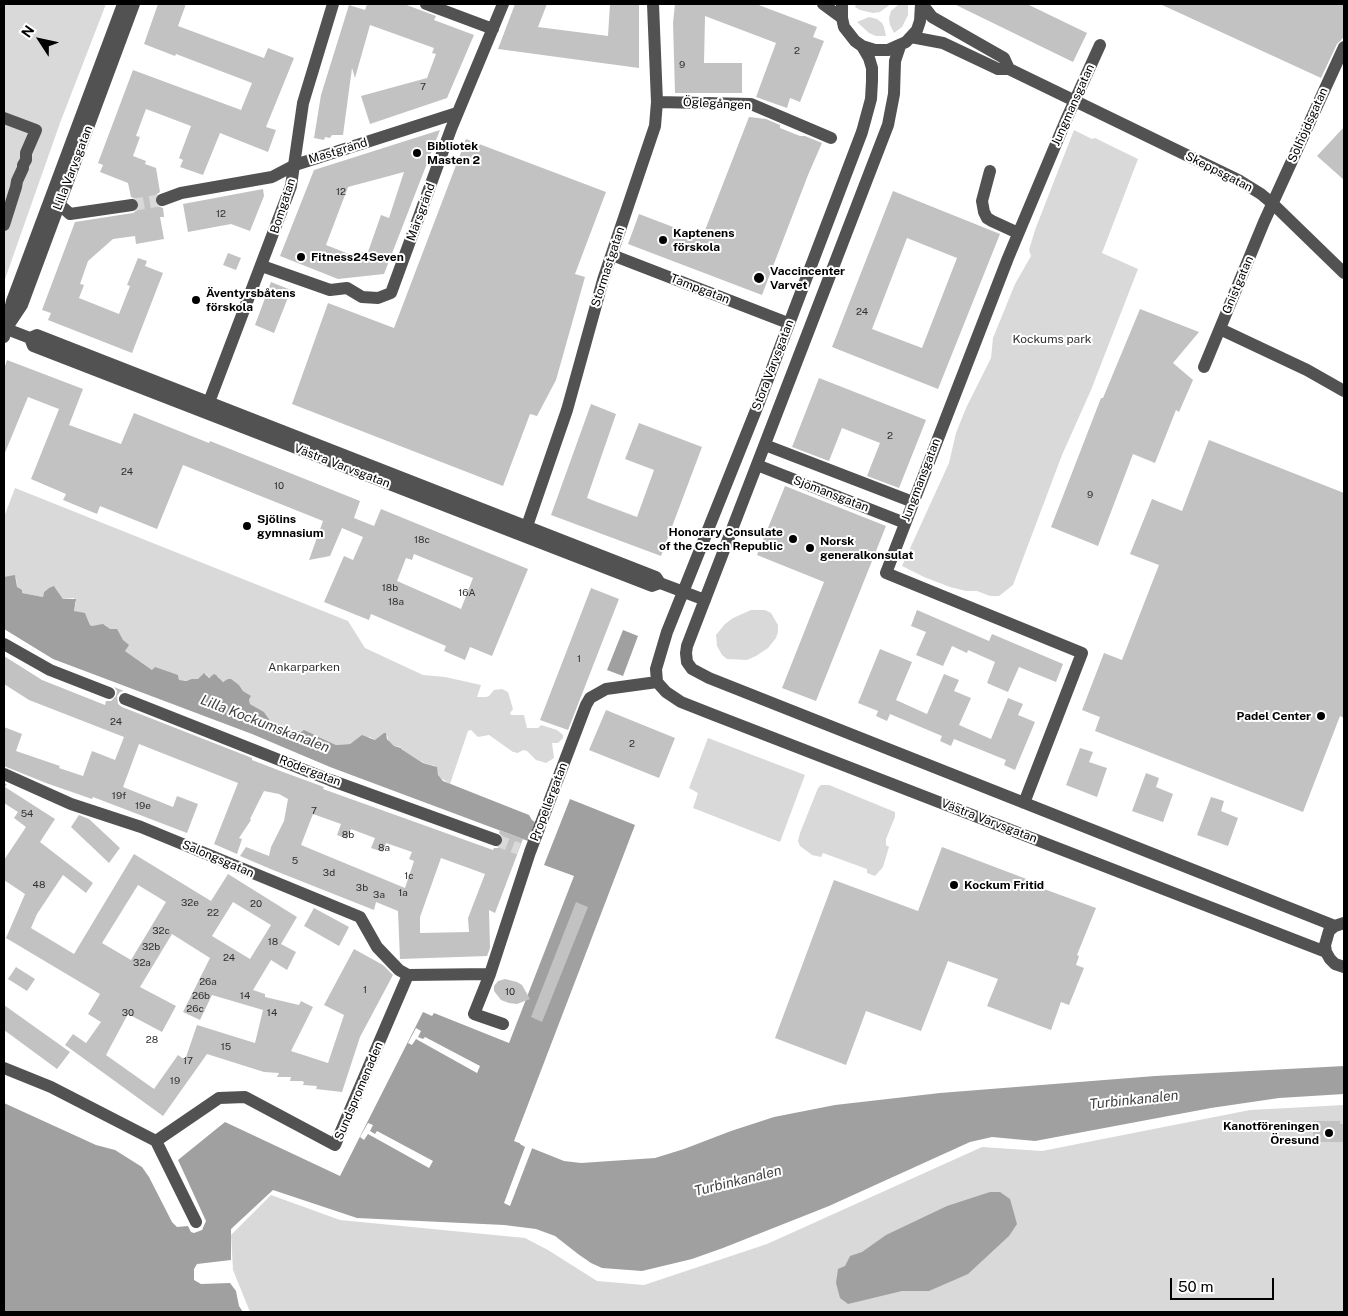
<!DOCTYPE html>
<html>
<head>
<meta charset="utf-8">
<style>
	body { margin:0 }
	#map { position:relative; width:1348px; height:1316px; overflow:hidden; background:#fff; font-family:"Public Sans",sans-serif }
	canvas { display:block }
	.frame { position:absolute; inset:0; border:5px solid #000; pointer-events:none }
	.north { position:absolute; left:15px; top:15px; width:50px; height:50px; -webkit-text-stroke:4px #fff; paint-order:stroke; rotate:305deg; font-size:14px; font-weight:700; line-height:20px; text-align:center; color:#000 }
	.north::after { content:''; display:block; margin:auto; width:18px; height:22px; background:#000; clip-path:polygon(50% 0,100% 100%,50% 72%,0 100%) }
	.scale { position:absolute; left:1170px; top:1278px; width:104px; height:22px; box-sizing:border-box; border:2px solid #000; border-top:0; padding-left:6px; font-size:15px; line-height:18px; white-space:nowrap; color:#000; -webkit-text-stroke:4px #fff; paint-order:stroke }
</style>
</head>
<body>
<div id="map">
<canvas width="1348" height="1316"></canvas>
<div class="frame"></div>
<div class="north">N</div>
<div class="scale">50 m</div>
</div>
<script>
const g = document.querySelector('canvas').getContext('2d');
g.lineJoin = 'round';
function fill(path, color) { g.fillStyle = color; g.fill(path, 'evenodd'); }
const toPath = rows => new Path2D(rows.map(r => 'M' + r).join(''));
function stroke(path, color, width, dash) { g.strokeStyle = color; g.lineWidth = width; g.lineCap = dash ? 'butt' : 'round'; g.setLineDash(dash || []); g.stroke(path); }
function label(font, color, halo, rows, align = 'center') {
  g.font = font + ' "Public Sans",sans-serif'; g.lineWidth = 4; g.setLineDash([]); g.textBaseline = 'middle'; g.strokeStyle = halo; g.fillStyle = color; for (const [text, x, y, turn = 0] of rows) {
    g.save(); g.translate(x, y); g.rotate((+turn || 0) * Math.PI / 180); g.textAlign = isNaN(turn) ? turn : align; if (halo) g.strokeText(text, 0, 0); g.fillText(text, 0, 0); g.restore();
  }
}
fill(toPath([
	[4,4,106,4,60,123,4,282],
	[856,4,891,4,880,12,873,13,860,10,855,7],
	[899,4,908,4,908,15,902,27,894,33,890,25,889,18,891,11],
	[869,17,877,19,882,23,884,27,886,36,876,36,869,33,857,22],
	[1074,130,1092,139,1095,138,1138,159,1102,253,1138,269,1091,390,1062,455,1013,585,999,596,990,596,977,591,966,591,950,587,924,577,902,566,949,463,956,433,966,408,991,358,993,338,1015,284,1031,256,1029,250,1035,230],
	[15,488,348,621,365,648,423,675,445,677,481,685,477,697,486,697,489,696,494,690,502,689,508,692,513,709,510,713,511,715,524,715,527,728,538,728,541,725,557,730,563,735,563,738,558,743,552,743,554,758,546,763,543,762,536,760,527,751,523,750,518,753,513,752,489,735,478,737,471,730,468,731,450,784,439,777,435,766,424,763,400,749,401,747,394,746,389,742,387,735,375,740,370,737,359,738,350,744,336,745,322,738,271,722,264,712,250,704,249,700,251,697,243,691,239,685,221,681,218,676,208,677,206,674,202,675,199,679,195,680,179,681,178,675,152,670,125,651,123,640,113,630,107,628,105,625,92,626,90,625,86,615,74,611,76,602,74,598,63,599,55,587,49,588,44,592,43,597,22,593,17,587,16,577,4,577,4,517],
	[751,610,765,610,771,613,778,625,778,632,776,638,768,648,756,656,747,660,727,659,722,655,717,646,716,635,725,624,733,618],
	[708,738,805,775,780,842,693,808,698,793,689,788],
	[821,785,829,785,895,812,895,817,886,839,886,845,889,847,883,867,875,876,867,873,867,869,823,853,821,857,812,855,800,846,798,841,800,833,818,788],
	[1344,1105,1344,1312,250,1312,233,1270,231,1235,271,1195,340,1220,525,1238,548,1250,597,1281,644,1285,767,1244,982,1147,1042,1151,1250,1110]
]), '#d9d9d9');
fill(toPath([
	[15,575,17,587,22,590,22,593,43,597,44,592,49,588,54,586,63,599,76,599,74,611,85,613,90,625,92,626,103,624,110,629,117,629,123,640,129,645,125,651,152,670,155,667,178,675,179,680,186,681,192,679,198,679,204,673,209,678,214,674,216,675,223,682,228,679,231,679,239,685,243,691,251,696,249,700,250,704,264,712,271,722,301,732,304,730,336,745,350,744,362,735,375,740,384,733,386,733,387,739,394,746,401,748,401,749,423,763,437,767,438,775,443,781,529,815,532,820,535,822,528,841,330,767,252,734,53,659,4,629,4,577],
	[623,630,638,636,623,676,607,670],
	[570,799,635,825,514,1141,564,1161,581,1163,655,1158,684,1149,731,1131,774,1117,835,1105,940,1093,1155,1076,1344,1066,1344,1094,1279,1098,1211,1108,1035,1141,992,1137,970,1142,829,1206,723,1248,692,1259,642,1271,602,1268,591,1263,578,1254,555,1236,536,1229,504,1225,357,1218,273,1190,231,1229,231,1260,197,1264,194,1269,194,1280,201,1284,230,1283,236,1291,239,1306,243,1312,4,1312,4,1103,96,1145,115,1150,142,1167,149,1177,172,1222,177,1227,188,1226,191,1232,194,1233,202,1230,206,1221,178,1160,225,1122,340,1176,423,1012,432,1016,434,1013,509,1043,574,876,544,865],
	[990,1192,1000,1192,1010,1199,1017,1224,1009,1236,968,1274,929,1291,902,1291,848,1304,840,1298,836,1283,838,1269,845,1266,850,1256,862,1252,886,1235,947,1206]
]), '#a0a0a0');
fill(toPath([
	[416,1028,421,1031,418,1037,423,1039,425,1037,480,1066,477,1073,416,1039,412,1045,408,1043],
	[368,1123,373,1125,370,1131,375,1134,377,1131,433,1161,429,1168,368,1134,364,1140,360,1137],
	[521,1141,533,1146,510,1206,504,1203,525,1147,520,1144]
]), '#fff');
fill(toPath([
	[158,4,186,4,178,26,264,58,268,48,294,58,266,127,276,130,268,152,220,133,203,175,180,167,183,160,179,158,191,126,146,109,136,136,140,137,133,156,146,161,145,164,156,168,160,192,156,195,154,202,157,206,163,208,164,217,160,217,164,239,136,244,135,236,113,239,88,261,80,284,84,285,79,298,119,314,130,286,127,285,138,258,147,261,145,266,163,273,132,353,48,320,51,313,42,310,75,222,133,213,140,208,138,200,131,197,128,183,100,172,103,165,98,163,133,70,241,110,252,83,176,54,175,56,144,44],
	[367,4,404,4,436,16,434,20,474,35,447,98,370,124,361,96,427,78,436,54,432,53,434,48,370,25,355,78,352,68,343,135,332,135,330,138,325,137,324,140,314,138,321,95,349,5,365,10],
	[515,4,547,4,538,27,608,36,610,4,639,4,639,68,498,49],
	[675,4,756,4,817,27,813,37,824,41,800,102,790,98,787,108,756,97,776,43,705,16,704,63,742,63,742,93,675,93,673,23],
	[954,4,1027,4,1087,33,1073,62],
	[1160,4,1344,4,1344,37,1337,44,1321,78],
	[749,117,766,119,780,125,780,128,800,136,805,136,822,143,808,175,762,295,628,244,639,214,702,238],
	[1344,127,1344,180,1317,156],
	[440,130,384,274,338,279,280,256,314,170],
	[404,172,389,218,381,215,368,252,349,254,326,245,348,187],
	[466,139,606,192,575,274,585,277,556,380,537,416,530,414,503,486,292,404,328,303,394,328],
	[263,189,264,196,250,231,231,224,188,232,183,204],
	[893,191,1000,234,938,389,832,347],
	[907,238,957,258,922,348,872,329],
	[228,253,241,258,236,270,223,265],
	[271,282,291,290,274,333,255,325],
	[1140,309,1199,332,1173,363,1193,380,1179,412,1176,410,1155,463,1133,454,1098,546,1051,527,1101,398,1103,398],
	[7,360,83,389,69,425,121,444,134,413,209,443,210,441,360,501,354,518,374,526,381,509,528,569,492,656,470,647,465,660,444,651,446,646,371,614,369,620,324,602,344,556,353,560,363,537,342,528,330,556,309,560,323,521,183,465,157,529,100,506,97,514,63,500,66,494,31,479,59,409,28,397,4,455,4,369],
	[414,554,473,578,461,609,397,581,406,558,412,560],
	[819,378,926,420,899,488,867,476,880,443,842,428,829,461,792,447],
	[591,404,616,414,587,498,597,502,637,517,654,470,625,459,639,423,702,447,661,556,551,515],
	[1209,440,1344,493,1344,718,1340,716,1303,812,1095,731,1100,717,1082,710,1104,653,1122,660,1159,565,1130,554,1152,499,1182,511],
	[785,486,886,526,816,701,782,688,824,582,757,555],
	[591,588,619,599,568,730,540,720],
	[917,610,989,641,992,634,1063,664,1056,682,1019,667,1008,692,987,683,995,662,968,650,967,653,952,646,943,666,916,655,926,632,911,626],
	[880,649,912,662,896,700,927,714,944,674,959,680,954,691,971,698,959,725,991,739,1008,698,1023,704,1018,715,1035,722,1015,770,1004,765,1006,760,954,739,951,746,940,741,942,736,890,714,887,721,876,716,878,711,858,703],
	[4,656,42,680,105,705,106,701,111,701,116,696,117,691,114,687,124,691,120,692,117,696,118,704,122,707,252,758,252,760,283,772,324,787,323,789,493,850,494,848,498,848,503,843,504,838,499,833,500,830,523,839,495,913,489,910,490,948,487,956,400,959,398,911,376,902,374,910,273,870,240,856,246,847,269,856,271,847,284,821,288,799,279,794,264,791,250,819,251,820,239,838,242,839,237,854,214,844,238,783,139,744,123,787,173,807,177,796,198,804,187,833,93,797,92,799,46,783,4,766,4,727,22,734,16,751,60,766,59,768,83,776,92,751,115,760,124,737,29,700,4,684],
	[313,814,341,824,337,835,347,839,351,829,375,838,371,848,383,852,386,843,412,852,409,859,414,861,405,888,301,845],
	[441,858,485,874,468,918,469,932,420,933,420,917],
	[606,710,675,738,659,778,589,750],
	[1080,748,1093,752,1089,762,1107,768,1097,797,1066,785],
	[1146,773,1159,778,1156,787,1173,794,1163,822,1132,811],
	[4,783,7,784,5,787,55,819,40,842,93,883,86,893,63,875,37,914,31,928,74,954,134,854,211,901,228,874,297,917,281,944,296,952,287,970,271,960,253,990,265,994,265,997,299,1005,301,1001,313,1007,291,1051,328,1063,344,1015,324,1005,354,949,383,965,393,975,360,1037,342,1092,316,1089,317,1086,303,1085,304,1082,302,1081,290,1081,291,1077,277,1077,279,1073,264,1072,207,1054,163,1116,65,1045,73,1034,86,1043,101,1022,88,1014,100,994,6,938,25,894,4,880,4,860,26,827,14,818,18,812,4,803],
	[138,885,166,902,131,960,102,943],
	[233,902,271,925,250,959,212,936],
	[172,934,210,958,183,1012,200,1020,212,995,263,1010,255,1043,197,1025,185,1060,178,1055,154,1089,106,1055,128,1014,162,1032,176,1006,140,987],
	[1211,797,1224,801,1221,811,1238,818,1228,846,1197,835],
	[79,815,89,819,120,848,109,863,71,827],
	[942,847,1045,886,1044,889,1096,908,1077,955,1079,956,1076,965,1084,968,1069,1005,1061,1002,1051,1030,987,1006,998,979,948,961,921,1031,866,1011,846,1065,775,1038,834,880,918,911],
	[576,902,588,907,542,1022,531,1017],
	[314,908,349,927,339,946,304,926],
	[16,967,35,979,27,991,8,979],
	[505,979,517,982,522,985,530,999,517,1004,509,1003,501,1000,494,991,494,986,498,981],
	[4,1005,70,1052,57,1069,4,1030],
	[1313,1121,1340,1121,1340,1124,1344,1124,1344,1142,1313,1142]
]), '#c2c2c2');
stroke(toPath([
	[132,205,162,200],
	[496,840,519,849]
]), '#d9d9d9', 12, [12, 6]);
stroke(toPath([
	[426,4,493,29],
	[823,4,842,18],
	[842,4,842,18,844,27,855,41,862,46,875,50,888,50,906,42,917,30,920,21,921,4],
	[922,4,932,17,1004,58,1009,69],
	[911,37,943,43,998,69,1009,69,1240,181,1261,194,1273,204,1344,273],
	[900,46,895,61,894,94,888,125,687,646,686,653,687,662,692,669,709,678,1335,926],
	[657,102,751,104,831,138],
	[4,118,36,130,26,153,26,160,23,165,23,168,17,181,16,187,4,225],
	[990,171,982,201,984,212,987,218,992,221,1018,233],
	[162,200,181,193,272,177,295,165,457,113],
	[59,204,70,214,132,205],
	[612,255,788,323],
	[262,266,330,290,347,288,362,297,378,298,391,293,451,129,503,4],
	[10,323,22,305,134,4],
	[4,328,30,338,37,335,656,577,660,583,705,600],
	[1220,329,1307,370,1344,391],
	[4,337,12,301,123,4],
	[30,338,33,346,652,586,660,583],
	[1204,367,1264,222,1344,47],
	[209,402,291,186,303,103,333,4],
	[765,445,913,502],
	[757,465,905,523],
	[527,526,567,410,603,280,655,126,657,102,653,4],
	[4,644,50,670,109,693],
	[657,682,666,692,681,702,714,715,1326,952],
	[657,682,656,669,667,632,760,400,862,132,871,99,872,81,872,68,869,58,862,46],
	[125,699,330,780,496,840],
	[4,774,71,804,141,827,360,917,377,947,399,970,408,975],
	[1024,803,1082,653,886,573,1008,258,1066,120,1100,45],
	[1344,923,1335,926,1329,931,1325,945,1326,952,1330,959,1335,964,1344,967],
	[490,974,530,852,586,705,590,698,606,689,657,682],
	[4,1068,51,1087,156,1141,219,1098,245,1097,335,1145,408,975,490,974,474,1014,503,1024],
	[156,1141,196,1222]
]), '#525252', 12);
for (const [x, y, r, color] of [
	[417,153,5,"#000"],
	[663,240,5,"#000"],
	[301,257,5,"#000"],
	[759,278,6,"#000"],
	[196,300,5,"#000"],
	[247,526,5,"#000"],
	[793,539,5,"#000"],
	[810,548,5,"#000"],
	[1321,716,5,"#000"],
	[954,885,5,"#000"],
	[1329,1133,5,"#000"]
]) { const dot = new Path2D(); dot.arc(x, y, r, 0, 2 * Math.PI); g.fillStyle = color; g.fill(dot); stroke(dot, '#fff', 2); }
label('10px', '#303030', null, [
	["2",797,51],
	["9",682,65],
	["7",423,87],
	["12",341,192],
	["12",221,214],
	["24",862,312],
	["2",890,436],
	["24",127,472],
	["10",279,486],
	["9",1090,495],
	["18c",422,540],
	["18b",390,588],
	["16A",467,593],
	["18a",396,602],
	["1",579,659],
	["24",116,722],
	["2",632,744],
	["19f",119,796],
	["19e",143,806],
	["7",314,811],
	["54",27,814],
	["8b",348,835],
	["8a",384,848],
	["5",295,861],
	["3d",329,873],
	["1c",409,876],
	["48",39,885],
	["3b",362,888],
	["1a",403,893],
	["3a",379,895],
	["32e",190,903],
	["20",256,904],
	["22",213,913],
	["32c",161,931],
	["18",273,942],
	["32b",151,947],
	["24",229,958],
	["32a",142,963],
	["26a",208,982],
	["1",365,990],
	["10",510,992],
	["26b",201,996],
	["14",245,996],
	["26c",195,1009],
	["30",128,1013],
	["14",272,1013],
	["28",152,1040],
	["15",226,1047],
	["17",188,1061],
	["19",175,1081]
]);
label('12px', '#000', '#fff', [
	["Öglegången",717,104,3],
	["Jungmansgatan",1073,105,-66],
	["Solhöjdsgatan",1308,125,-66],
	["Mastgränd",338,151,-17],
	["Lilla Varvsgatan",73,168,-69],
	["Skeppsgatan",1219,172,27],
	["Bomgatan",283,206,-72],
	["Märsgränd",421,212,-70],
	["Stormastgatan",608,267,-72],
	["Gnistgatan",1238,285,-67],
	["Tampgatan",700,289,21],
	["Stora Varvsgatan",773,365,-69],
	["Västra Varvsgatan",342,466,21],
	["Jungmansgatan",921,480,-69],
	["Sjömansgatan",831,494,21],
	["Rodergatan",310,771,21],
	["Propellergatan",549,802,-69],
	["Västra Varvsgatan",989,821,21],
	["Salongsgatan",218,859,23],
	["Sundspromenaden",359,1091,-67]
]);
label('bold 12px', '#000', '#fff', [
	["Bibliotek",427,146],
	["Masten 2",427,160],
	["Kaptenens",673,233],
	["förskola",673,247],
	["Fitness24Seven",311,257],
	["Vaccincenter",770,271],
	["Varvet",770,285],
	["Äventyrsbåtens",206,293],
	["förskola",206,307],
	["Sjölins",257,519],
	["gymnasium",257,533],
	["Honorary Consulate",783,532,"right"],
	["of the Czech Republic",783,546,"right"],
	["Norsk",820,541],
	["generalkonsulat",820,555],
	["Padel Center",1311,716,"right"],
	["Kockum Fritid",964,885],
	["Kanotföreningen",1319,1126,"right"],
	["Öresund",1319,1140,"right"]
], 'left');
label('12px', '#303030', '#fff', [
	["Kockums park",1052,339],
	["Ankarparken",304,667]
]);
label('italic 14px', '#414141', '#fff', [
	["Lilla Kockumskanalen",265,724,21],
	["Turbinkanalen",1134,1100,-6],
	["Turbinkanalen",738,1181,-14]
]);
</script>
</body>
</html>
